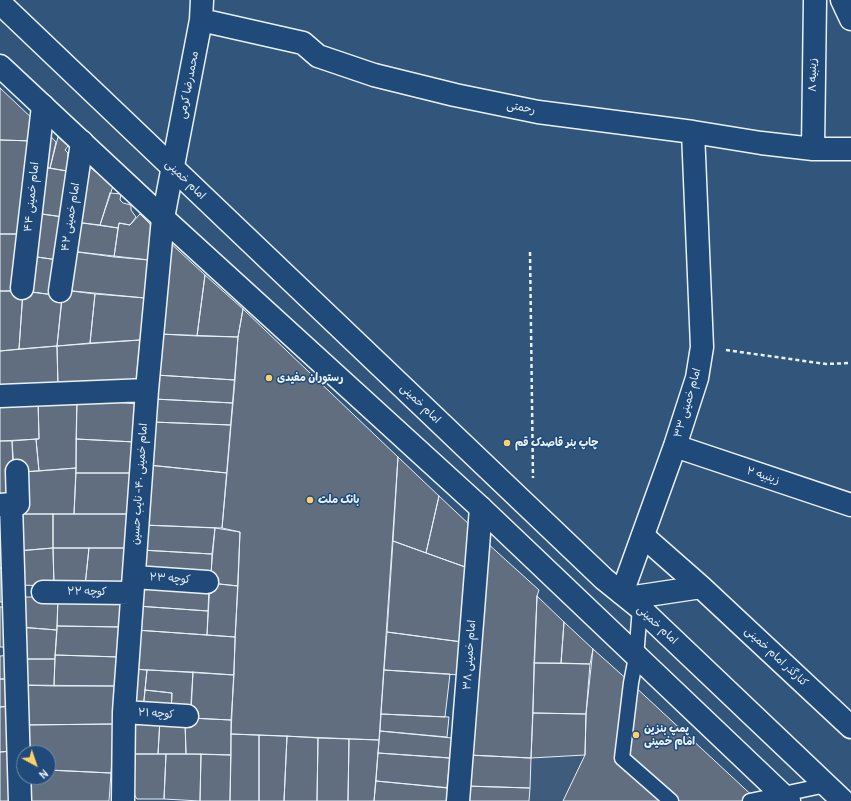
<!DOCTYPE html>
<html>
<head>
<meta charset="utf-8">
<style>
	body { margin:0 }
	#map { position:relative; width:851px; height:801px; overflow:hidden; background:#32557c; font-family:Pangolin,sans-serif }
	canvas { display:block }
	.north { position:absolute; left:16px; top:745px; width:40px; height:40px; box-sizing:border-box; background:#1f4a7a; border:1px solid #6f8dac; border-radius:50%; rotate:140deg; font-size:11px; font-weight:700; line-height:16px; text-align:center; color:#e8f1f8 }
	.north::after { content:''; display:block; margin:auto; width:14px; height:18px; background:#ffd166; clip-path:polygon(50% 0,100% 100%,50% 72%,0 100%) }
</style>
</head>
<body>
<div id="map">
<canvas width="851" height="801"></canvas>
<div class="north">N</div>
</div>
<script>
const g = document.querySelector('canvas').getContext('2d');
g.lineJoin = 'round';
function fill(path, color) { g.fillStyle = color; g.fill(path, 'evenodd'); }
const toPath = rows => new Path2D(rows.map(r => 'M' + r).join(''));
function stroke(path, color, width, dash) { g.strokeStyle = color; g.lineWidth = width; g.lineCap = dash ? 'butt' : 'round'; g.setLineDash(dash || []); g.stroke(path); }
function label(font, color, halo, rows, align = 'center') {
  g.font = font + ' Pangolin,"Playpen Sans Arabic",sans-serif'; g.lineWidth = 3; g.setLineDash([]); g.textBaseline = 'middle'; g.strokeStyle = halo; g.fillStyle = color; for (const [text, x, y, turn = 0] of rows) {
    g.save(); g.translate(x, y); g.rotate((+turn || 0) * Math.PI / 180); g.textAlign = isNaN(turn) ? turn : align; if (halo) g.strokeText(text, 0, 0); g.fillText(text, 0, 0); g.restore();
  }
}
fill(toPath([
	[585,755,563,801,529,801,531,758]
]), '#405c7d');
const building = toPath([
	[0,88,36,122,34,141,0,140,0,88],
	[45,130,56,142,50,168,41,167,45,130],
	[58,137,68,146,65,150,68,153,67,171,50,168,58,137],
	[0,140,34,141,24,234,0,234,0,140],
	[86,164,113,186,100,225,75,222,86,164],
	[41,167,67,171,63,217,35,213,41,167],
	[110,193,121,194,120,200,123,203,131,205,131,210,136,217,130,225,119,223,118,228,100,225,110,193],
	[35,213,63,217,58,260,30,256,35,213],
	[140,214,150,224,152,231,149,260,114,257,119,223,130,225,140,214],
	[75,222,118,228,114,257,70,251,75,222],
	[0,234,24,234,19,291,0,291,0,234],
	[167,240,205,275,197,336,160,334,167,240],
	[70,251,149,260,145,298,63,290,70,251],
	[30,256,58,260,54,295,25,291,30,256],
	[205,275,243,309,238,337,197,336,205,275],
	[63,290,95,294,90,343,57,346,63,290],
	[0,291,23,291,19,349,0,351,0,291],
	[23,291,62,296,57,346,19,349,23,291],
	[95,294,145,298,140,340,90,343,95,294],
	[243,309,398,457,379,740,231,734,240,532,222,528,238,337,243,309],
	[160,334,238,337,235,380,156,375,160,334],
	[140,340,136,382,58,387,57,346,140,340],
	[57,346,58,387,0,391,0,351,57,346],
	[156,375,235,380,233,403,154,399,156,375],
	[38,399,77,399,76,468,39,471,36,439,39,439,38,399],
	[38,399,39,439,0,441,0,400,38,399],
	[77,399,138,404,135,442,76,439,77,399],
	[154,399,233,403,231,425,152,422,154,399],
	[152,422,231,425,227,473,148,465,152,422],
	[36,439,39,471,22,472,14,469,12,441,36,439],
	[76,439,135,442,133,473,76,473,76,439],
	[0,441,12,441,14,500,0,501,0,441],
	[398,457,439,496,426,553,393,541,398,457],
	[148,465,227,473,222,528,143,525,148,465],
	[76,468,74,514,15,514,22,472,76,468],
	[76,473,133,473,130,514,74,514,76,473],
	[439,496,472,527,468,568,426,553,439,496],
	[15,514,53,514,53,548,17,551,15,514],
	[53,514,130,514,128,548,53,548,53,514],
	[143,525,215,528,212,554,141,550,143,525],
	[215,528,240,532,238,586,210,583,215,528],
	[6,538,7,567,0,568,0,539,6,538],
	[393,541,468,568,462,642,387,632,393,541],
	[486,542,539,590,537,596,531,758,468,755,486,542],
	[53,548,54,586,18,585,17,551,53,548],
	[53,548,89,548,85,586,54,586,53,548],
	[89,548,128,548,125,587,85,586,89,548],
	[141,550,212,554,211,579,139,574,141,550],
	[7,567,8,602,0,602,0,568,7,567],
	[139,581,209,586,208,611,137,606,139,581],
	[210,583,238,586,235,637,207,635,210,583],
	[537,596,564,622,561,663,534,663,537,596],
	[18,597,58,597,57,630,19,627,18,597],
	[58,597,125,598,123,627,57,626,58,597],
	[137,606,208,611,207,635,136,630,137,606],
	[0,607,8,607,10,647,0,647,0,607],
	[564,622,593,649,590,664,561,663,564,622],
	[57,626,123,627,120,657,55,655,57,626],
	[19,627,57,630,55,659,20,659,19,627],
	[136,630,235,637,234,675,133,669,136,630],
	[387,632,462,642,459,675,384,670,387,632],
	[593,649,631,683,758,801,563,801,585,755,586,714,593,649],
	[10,655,11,679,0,679,0,656,10,655],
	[55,655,120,657,118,686,54,686,55,655],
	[20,659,55,659,54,686,20,685,20,659],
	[534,663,590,664,586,714,533,713,534,663],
	[133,669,147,670,143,710,131,709,133,669],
	[147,670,193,672,191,713,171,712,172,693,145,690,147,670],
	[384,670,450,674,445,717,381,714,384,670],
	[193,672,234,675,231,720,190,718,193,672],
	[0,679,11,679,11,706,0,707,0,679],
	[20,685,118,686,115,724,22,725,20,685],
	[145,690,172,693,171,712,143,710,145,690],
	[11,706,13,751,0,752,0,707,11,706],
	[533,713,586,714,585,755,531,758,533,713],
	[381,714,449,717,447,737,380,731,381,714],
	[130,717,160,719,158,754,131,754,130,717],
	[190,718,231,720,231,755,186,754,185,721,190,718],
	[160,719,185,721,186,754,158,754,160,719],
	[115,724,111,773,48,770,48,753,24,753,22,725,115,724],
	[380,731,452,738,450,758,378,753,380,731],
	[231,734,259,735,259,801,230,801,231,734],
	[259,735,287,736,284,801,259,801,259,735],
	[287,736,318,738,317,801,284,801,287,736],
	[318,738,349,739,348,801,317,801,318,738],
	[349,739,379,740,374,801,348,801,349,739],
	[13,751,13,801,0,801,0,752,13,751],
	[378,753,450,758,447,788,376,781,378,753],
	[131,754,166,754,164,799,137,799,132,791,131,754],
	[166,754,201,754,200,801,164,799,166,754],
	[201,754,231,755,230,801,200,801,201,754],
	[468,755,531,758,530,788,465,786,468,755],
	[48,770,111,773,109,801,24,801,24,777,48,777,48,770],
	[376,781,451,788,451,801,374,801,376,781],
	[465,786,530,788,529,801,464,801,465,786]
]);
fill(building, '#606e80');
stroke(building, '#e8f1f8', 1);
const lane = toPath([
	[640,608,636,657,631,683,622,758,671,801],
	[750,801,826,785]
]);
const street = toPath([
	[201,20,303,43,318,56,374,75,455,95,538,112,693,132,761,143,813,149,851,149],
	[813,149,815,0],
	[22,288,43,106],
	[60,291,82,142],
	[0,396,147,390],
	[675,446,851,505],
	[11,504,18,504,17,471],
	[0,505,11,504,20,801],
	[134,577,207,582],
	[43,592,132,593],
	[622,593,675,446,697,378,702,347,693,132],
	[124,712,187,716],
	[123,801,124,712,147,390,163,218,201,20,202,0],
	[458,801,481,508]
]);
const secondary = toPath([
	[842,0,851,19],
	[0,3,604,579,640,608,843,801],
	[0,66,151,207,481,508,789,801],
	[643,536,701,587],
	[628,598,701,587,851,727]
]);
stroke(lane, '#e8f1f8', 17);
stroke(street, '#e8f1f8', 25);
stroke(secondary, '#e8f1f8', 25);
stroke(toPath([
	[530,252,533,478],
	[726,350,826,364,851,363]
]), '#e8f1f8', 2.5, [4, 3]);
stroke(lane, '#1f4a7a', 14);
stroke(street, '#1f4a7a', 22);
stroke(secondary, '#1f4a7a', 22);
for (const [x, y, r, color] of [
	[269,378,4,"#ffd166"],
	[507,443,4,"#ffd166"],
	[310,500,4,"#ffd166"],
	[636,735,4,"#ffd166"]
]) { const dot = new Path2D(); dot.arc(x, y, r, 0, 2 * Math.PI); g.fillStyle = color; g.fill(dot); stroke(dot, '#1f4a7a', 1.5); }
label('11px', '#e8f1f8', '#1f4a7a', [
	["زینبیه ۸",813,75,-90],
	["محمدرضا کرمی",189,85,-79],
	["رحمتی",521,108,11],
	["امام خمینی",185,180,44],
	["امام خمینی ۴۴",32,197,-84],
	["امام خمینی ۴۲",71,217,-81],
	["امام خمینی ۳۳",688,403,-74],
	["امام خمینی",420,404,44],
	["زینبیه ۲",763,476,18],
	["امام خمینی ۴۰- نایب حسین",140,484,-86],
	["کوچه ۲۳",170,579,4],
	["کوچه ۲۲",87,592,1],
	["امام خمینی",657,625,43],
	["امام خمینی ۳۸",470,655,-86],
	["کنارگذر امام خمینی",776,657,43],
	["کوچه ۲۱",156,714,4]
]);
label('bold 11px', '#e8f1f8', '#1f4a7a', [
	["رستوران مفیدی",277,378],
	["چاپ بنر قاصدک قم",515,443],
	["بانک ملت",318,500],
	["پمپ بنزین",644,729],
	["امام خمینی",644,742]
], 'left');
</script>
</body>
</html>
